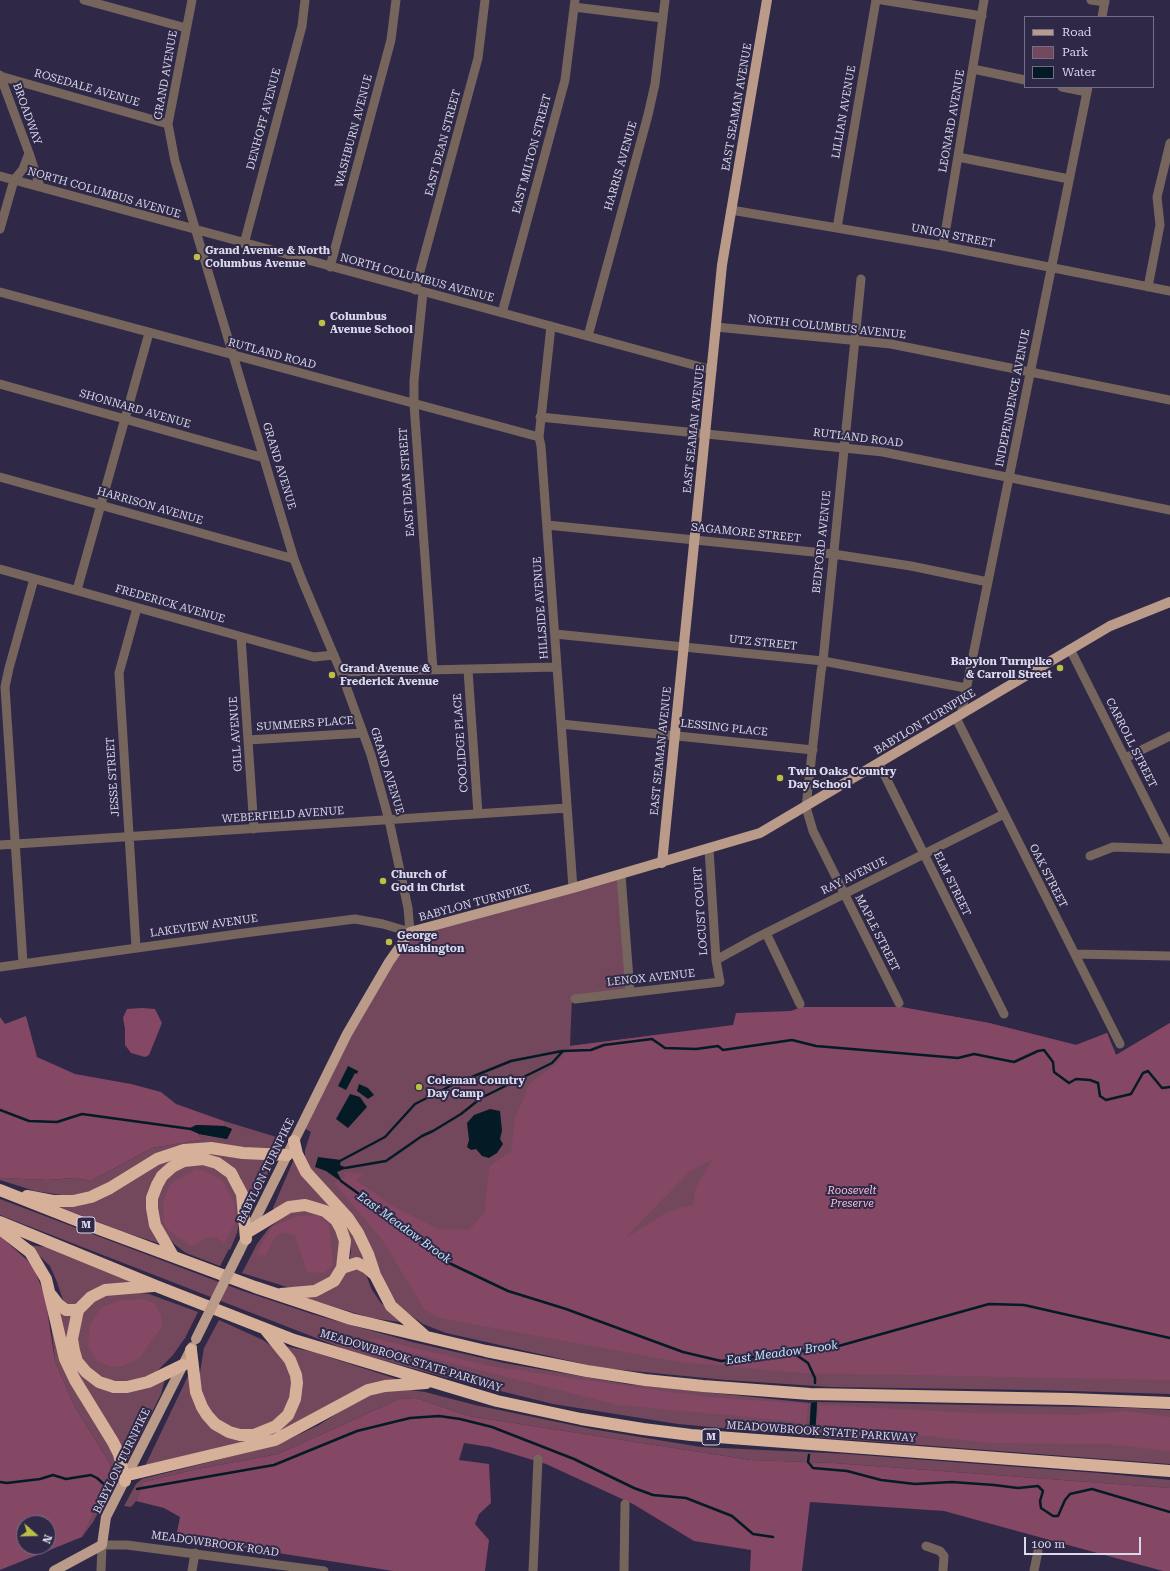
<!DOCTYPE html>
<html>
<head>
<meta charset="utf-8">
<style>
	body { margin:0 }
	#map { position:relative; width:1170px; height:1571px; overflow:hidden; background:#2f2947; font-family:"Roboto Serif",serif }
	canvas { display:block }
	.legend { position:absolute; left:1024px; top:16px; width:130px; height:72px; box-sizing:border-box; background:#2f2947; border:1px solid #736f89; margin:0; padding:5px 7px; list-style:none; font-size:12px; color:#dad8ec }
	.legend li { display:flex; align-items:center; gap:8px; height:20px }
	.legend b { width:20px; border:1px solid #736f89 }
	.north { position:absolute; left:16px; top:1515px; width:40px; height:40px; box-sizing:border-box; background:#2f2947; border:1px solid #736f89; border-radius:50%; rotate:110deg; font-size:11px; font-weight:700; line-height:16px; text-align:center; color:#dad8ec }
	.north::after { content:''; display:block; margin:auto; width:14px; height:18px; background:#bbc045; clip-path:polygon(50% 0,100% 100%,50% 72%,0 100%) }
	.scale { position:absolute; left:1024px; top:1537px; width:117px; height:18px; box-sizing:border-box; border:2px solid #dad8ec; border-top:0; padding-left:5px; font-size:12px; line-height:14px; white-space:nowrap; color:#dad8ec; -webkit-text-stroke:3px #2f2947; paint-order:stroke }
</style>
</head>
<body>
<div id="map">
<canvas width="1170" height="1571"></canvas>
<ul class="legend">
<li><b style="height:5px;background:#ba9a88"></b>Road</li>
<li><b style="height:11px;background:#74485c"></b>Park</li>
<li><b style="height:11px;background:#041b25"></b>Water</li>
</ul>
<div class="north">N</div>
<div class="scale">100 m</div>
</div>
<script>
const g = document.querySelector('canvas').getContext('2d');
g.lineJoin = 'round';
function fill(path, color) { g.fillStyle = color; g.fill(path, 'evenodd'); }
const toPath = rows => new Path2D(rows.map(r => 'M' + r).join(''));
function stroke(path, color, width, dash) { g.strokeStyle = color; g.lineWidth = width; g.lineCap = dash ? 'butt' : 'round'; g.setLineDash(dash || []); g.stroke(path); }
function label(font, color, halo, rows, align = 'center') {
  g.font = font + ' "Roboto Serif",serif'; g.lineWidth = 4; g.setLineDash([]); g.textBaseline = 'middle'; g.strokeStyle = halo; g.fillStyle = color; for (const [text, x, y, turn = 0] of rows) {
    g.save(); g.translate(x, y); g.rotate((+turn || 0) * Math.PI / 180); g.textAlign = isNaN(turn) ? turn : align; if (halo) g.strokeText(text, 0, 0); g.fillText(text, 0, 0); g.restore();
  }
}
fill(toPath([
	[620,876,628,990,572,997,570,1046,760,1022,901,1007,989,1023,1076,1045,1107,1033,1116,1055,1170,1023,1170,1394,1038,1390,831,1387,726,1380,602,1368,446,1333,423,1324,398,1306,388,1290,365,1235,312,1174,305,1160,305,1150,311,1132,300,1126,409,933],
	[224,1121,283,1139,281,1143,268,1149,184,1145,98,1191,68,1196,35,1191,0,1180,0,1178,47,1180,74,1178,91,1181,152,1148,205,1139,200,1137,199,1134,227,1139,232,1129,224,1126],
	[193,1152,275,1159,248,1214,241,1178,232,1166,198,1155,152,1187,164,1245,124,1232,52,1204,84,1204,147,1168],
	[294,1159,348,1223,367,1262,349,1262,351,1252,349,1235,328,1207,275,1211,273,1208],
	[188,1164,209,1164,225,1172,238,1189,240,1218,237,1233,230,1250,229,1249,220,1266,186,1253,174,1244,161,1227,156,1205,162,1184,174,1171],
	[0,1199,240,1290,315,1315,412,1342,504,1363,626,1384,811,1403,809,1436,678,1424,553,1404,444,1377,347,1350,0,1215],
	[297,1209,326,1216,338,1228,343,1245,339,1265,330,1278,310,1288,287,1287,242,1273,257,1244,269,1228,280,1219,279,1216],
	[28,1245,46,1247,139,1284,122,1284,73,1308,63,1300,57,1282,50,1266],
	[356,1267,365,1272,372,1290,381,1303,407,1323,371,1318,299,1296],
	[120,1290,149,1294,198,1312,185,1338,173,1355,157,1371,159,1374,137,1382,113,1382,90,1370,78,1350,76,1329,83,1311,100,1295],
	[58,1310,74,1314,68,1333,95,1384,165,1379,161,1394,128,1460,123,1455,72,1365],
	[219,1320,263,1340,279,1352,292,1372,293,1393,285,1412,271,1425,249,1431,225,1426,209,1412,202,1396,197,1374,200,1373,204,1348],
	[51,1323,117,1461,115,1482,93,1522,82,1537,103,1496,111,1465,75,1407,55,1361],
	[285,1346,313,1352,406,1382,387,1383,269,1438,145,1466,189,1374,200,1409,247,1439,298,1404],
	[402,1389,425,1392,475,1405,591,1429,701,1447,847,1454,1098,1473,1170,1480,1170,1488,834,1463,751,1460,469,1416,416,1398,399,1399,278,1454,197,1469,143,1482,136,1501,131,1507,124,1506,136,1484,142,1479,277,1445,319,1425,361,1398,379,1391],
	[817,1402,1135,1408,1170,1410,1170,1464,815,1437]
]), '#74485c');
fill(toPath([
	[801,1007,901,1007,989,1023,1076,1045,1107,1033,1116,1055,1170,1023,1170,1380,802,1373,680,1362,439,1318,425,1310,381,1238,334,1183,346,1176,344,1172,364,1174,356,1180,394,1207,438,1229,469,1230,485,1212,489,1167,511,1151,515,1117,524,1098,528,1085,555,1065,570,1046,733,1025,736,1013,791,1011],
	[713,1159,696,1187,693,1206,682,1207,664,1214,624,1239,689,1172],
	[142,1008,155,1009,162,1023,149,1055,145,1057,131,1053,125,1045,125,1029,123,1018,127,1009],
	[26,1016,37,1057,75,1074,131,1084,161,1092,176,1104,224,1121,224,1126,196,1125,200,1137,206,1139,152,1148,91,1181,74,1178,47,1180,0,1178,0,1017,5,1024],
	[196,1169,207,1172,222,1180,235,1204,235,1223,224,1244,216,1237,207,1238,192,1246,169,1231,164,1224,163,1203,170,1184],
	[318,1215,329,1225,333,1265,324,1273,307,1272,295,1235,282,1232,274,1238,266,1255,255,1256,272,1227,297,1216],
	[0,1236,27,1260,35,1271,45,1296,55,1361,75,1407,111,1465,103,1496,82,1537,0,1570],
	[24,1523,48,1523,48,1547,24,1547],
	[142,1299,154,1303,161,1315,162,1328,154,1337,140,1358,123,1366,110,1367,96,1360,88,1346,90,1324,102,1307,122,1300],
	[368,1339,377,1339,490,1366,591,1381,707,1397,808,1404,806,1424,781,1420,618,1405,376,1344],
	[416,1398,469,1416,751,1460,834,1463,1170,1488,1170,1571,1163,1571,944,1511,810,1502,802,1571,750,1571,751,1550,694,1541,633,1504,546,1464,490,1447,464,1443,459,1460,489,1464,491,1503,479,1514,475,1524,489,1540,485,1571,393,1571,176,1537,180,1517,164,1508,136,1501,143,1482,197,1469,278,1454,399,1399],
	[819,1405,976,1413,1075,1415,1127,1411,1170,1417,1170,1451,1106,1444,992,1443,817,1424]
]), '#844764');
fill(toPath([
	[348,1066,358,1071,357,1074,355,1073,346,1090,338,1086],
	[359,1084,368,1088,374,1095,368,1099,357,1091],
	[350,1094,360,1097,367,1107,348,1128,336,1119],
	[490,1109,500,1111,502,1131,500,1139,503,1144,497,1153,489,1158,482,1156,476,1149,471,1150,467,1147,469,1140,467,1123,474,1115],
	[196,1125,224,1126,232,1129,227,1139,199,1134,188,1129],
	[318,1157,341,1160,340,1165,347,1168,337,1172,343,1183,326,1171,315,1167],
	[817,1402,815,1437,809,1436,811,1403]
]), '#041b25');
stroke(toPath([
	[0,1110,29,1121,57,1122,82,1114,191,1129],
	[338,1162,385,1137,415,1104,452,1085,511,1061,562,1051],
	[345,1168,386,1161,422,1136,433,1131,461,1114,481,1098,552,1063,563,1051,591,1050,604,1045,652,1039,665,1048,696,1049,718,1046,723,1050,792,1040,816,1046,958,1058,974,1054,1014,1062,1038,1051,1044,1050,1053,1062,1054,1072,1069,1083,1076,1079,1090,1080,1098,1083,1100,1096,1106,1100,1131,1094,1143,1073,1148,1071,1162,1088,1170,1087],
	[341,1181,413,1233,449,1263,508,1291,566,1309,683,1352,721,1361,835,1347,989,1304,1024,1305,1170,1338],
	[792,1352,808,1363,815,1378,815,1383],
	[809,1455,808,1462,813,1468,847,1471,881,1480,915,1484,952,1482,994,1485,1018,1488,1038,1486,1043,1491,1040,1501,1041,1508,1053,1516,1058,1516,1065,1500,1070,1494,1092,1489,1170,1512],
	[0,1482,7,1483,40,1479,53,1475,66,1479,91,1475,97,1478,107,1487],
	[137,1489,274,1465,357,1431,410,1418,439,1416,460,1419,492,1427,574,1459,634,1488,653,1495,686,1498,732,1516,753,1534,773,1537]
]), '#041b25', 2.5);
stroke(toPath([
	[84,0,186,28],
	[882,0,982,16],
	[1091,0,1105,2],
	[574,7,663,18],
	[1102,17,1105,0],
	[973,69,1025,80],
	[0,75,29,153,23,169,14,180],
	[0,76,168,124],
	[1062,87,1087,92],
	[29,153,40,187],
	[958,157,1069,179],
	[0,176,712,370],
	[731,210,943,246,1170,291],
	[837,228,876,0],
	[0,229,14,180],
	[244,244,302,26,305,0],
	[943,246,984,0],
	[330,267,391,40,396,0],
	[861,279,823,661,821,672,806,807,813,831,899,1003],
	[1148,287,1160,225,1157,197,1170,143],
	[415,290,478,58,485,0],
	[0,292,539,437],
	[423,292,414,381,414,404,433,670],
	[502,313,565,80,575,0],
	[551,326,539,437,541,446,573,888],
	[716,327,891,344,1170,400],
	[588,336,648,115,655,84,665,0],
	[0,384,264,458],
	[540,417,883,452,1170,510],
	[0,477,294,559],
	[547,525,833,554,911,566,988,582],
	[0,569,314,657,334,655],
	[77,590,149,333],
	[555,634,823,661,966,688],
	[241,637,254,829],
	[1070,649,1170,848],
	[468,670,478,814],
	[341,672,557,667],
	[961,715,1088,87],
	[956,718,1120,1044],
	[561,724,813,750],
	[248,740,363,733],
	[1125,758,1170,736],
	[879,764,1004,1014],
	[0,845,567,808],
	[1090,856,1113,847,1170,849],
	[621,875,630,992],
	[766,933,800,1004],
	[136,947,119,673,137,608],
	[1075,954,1170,956],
	[716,960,756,938,1004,814],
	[23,963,5,687,9,668,34,579],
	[0,967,252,932,355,919,383,924,410,932,408,908,389,820,371,755,341,672,302,580,294,559,175,161,168,124,192,0],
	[575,999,720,982,716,960,709,849],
	[926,1546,940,1551,944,1556,943,1571],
	[101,1571,102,1545,127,1545,324,1571],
	[192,1571,195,1553],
	[533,1571,538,1459],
	[624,1571,625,1504],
	[1034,1571,1038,1551]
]), '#75655c', 9);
stroke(toPath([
	[662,863,722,265,767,0],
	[239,1252,347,1034,389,962,410,932,573,888,760,833,1110,626,1170,602],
	[54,1571,102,1545,106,1517,192,1347]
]), '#ba9a88', 10);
stroke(toPath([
	[294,1141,297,1154,306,1172,348,1218,358,1233,368,1254,375,1275,391,1306,424,1335],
	[0,1190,91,1226,255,1287,351,1319,486,1351,587,1371,645,1380,703,1386,810,1394,1070,1399,1170,1403],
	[27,1196,53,1201,73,1201,91,1197,110,1188,157,1159,184,1150,211,1148,243,1153,287,1155],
	[0,1222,156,1286,294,1340,497,1401,581,1419,643,1429,691,1435,1170,1471],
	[0,1229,30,1252,46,1279,65,1359,75,1380,113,1442,119,1454,125,1481],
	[251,1230,289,1207,305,1205,325,1211,336,1220,341,1229,345,1241,342,1268,334,1281,315,1291,281,1294],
	[173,1256,155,1225,152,1208,152,1198,157,1185,162,1176,172,1167,184,1161,203,1159,217,1163,231,1173,242,1194,246,1239],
	[342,1268,357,1263,367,1268,375,1275],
	[153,1286,105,1290,91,1297,78,1310,72,1339,74,1351,77,1361,86,1372,99,1382,114,1387,127,1387,148,1382,183,1365],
	[51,1295,58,1304,66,1310,78,1310],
	[191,1350,196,1392,202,1407,207,1415,215,1424,229,1432,240,1435,254,1435,276,1426,288,1415,295,1399,297,1383,296,1375,290,1360,265,1329],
	[128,1475,275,1440,368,1390,385,1386,426,1383]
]), '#d6b099', 12);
stroke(toPath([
	[196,1339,239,1252]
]), '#ba9a88', 10);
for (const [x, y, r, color] of [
	[197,257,4,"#bbc045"],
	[322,323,4,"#bbc045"],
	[1060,668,4,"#bbc045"],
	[332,675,4,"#bbc045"],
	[780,778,4,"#bbc045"],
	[383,881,4,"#bbc045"],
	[389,942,4,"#bbc045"],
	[419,1087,4,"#bbc045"]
]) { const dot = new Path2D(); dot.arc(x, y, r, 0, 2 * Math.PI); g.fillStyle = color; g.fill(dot); stroke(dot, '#2f2947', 1.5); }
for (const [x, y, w] of [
	[86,1225,18],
	[711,1437,18]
]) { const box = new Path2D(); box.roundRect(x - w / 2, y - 8, w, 16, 3); g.fillStyle = '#2f2947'; g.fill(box); stroke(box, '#dad8ec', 1); }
label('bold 10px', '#dad8ec', null, [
	["M",86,1225],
	["M",711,1437]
]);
label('11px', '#dad8ec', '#2f2947', [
	["GRAND AVENUE",166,75,-80],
	["ROSEDALE AVENUE",87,88,16],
	["EAST SEAMAN AVENUE",737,107,-80],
	["LILLIAN AVENUE",844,112,-80],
	["BROADWAY",27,114,70],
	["DENHOFF AVENUE",264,119,-75],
	["LEONARD AVENUE",952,121,-80],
	["WASHBURN AVENUE",354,131,-75],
	["EAST DEAN STREET",443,143,-75],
	["EAST MILTON STREET",532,154,-75],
	["HARRIS AVENUE",621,166,-74],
	["NORTH COLUMBUS AVENUE",104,193,16],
	["UNION STREET",953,236,11],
	["NORTH COLUMBUS AVENUE",417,278,15],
	["NORTH COLUMBUS AVENUE",827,327,6],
	["RUTLAND ROAD",272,354,15],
	["INDEPENDENCE AVENUE",1013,398,-79],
	["SHONNARD AVENUE",135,409,16],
	["EAST SEAMAN AVENUE",694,429,-84],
	["RUTLAND ROAD",858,438,7],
	["GRAND AVENUE",279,466,73],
	["EAST DEAN STREET",407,482,-94],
	["HARRISON AVENUE",150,506,16],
	["SAGAMORE STREET",746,533,6],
	["BEDFORD AVENUE",822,542,-84],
	["FREDERICK AVENUE",170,604,16],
	["HILLSIDE AVENUE",541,608,-94],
	["UTZ STREET",763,643,6],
	["BABYLON TURNPIKE",925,722,-31],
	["SUMMERS PLACE",305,724,-4],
	["LESSING PLACE",724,728,6],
	["GILL AVENUE",236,734,-94],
	["COOLIDGE PLACE",461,743,-94],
	["CARROLL STREET",1131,743,63],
	["EAST SEAMAN AVENUE",661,751,-84],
	["GRAND AVENUE",387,771,73],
	["JESSE STREET",113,777,-94],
	["WEBERFIELD AVENUE",283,815,-4],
	["RAY AVENUE",854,876,-26],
	["OAK STREET",1048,876,63],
	["ELM STREET",952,884,64],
	["BABYLON TURNPIKE",475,903,-15],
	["LOCUST COURT",701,911,-94],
	["LAKEVIEW AVENUE",204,926,-8],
	["MAPLE STREET",877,933,63],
	["LENOX AVENUE",651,978,-6],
	["BABYLON TURNPIKE",266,1171,-64],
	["MEADOWBROOK STATE PARKWAY",411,1361,17],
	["MEADOWBROOK STATE PARKWAY",821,1432,4],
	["BABYLON TURNPIKE",122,1461,-64],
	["MEADOWBROOK ROAD",215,1544,8]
]);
label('bold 11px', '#dad8ec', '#2f2947', [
	["Grand Avenue & North",205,251],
	["Columbus Avenue",205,264],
	["Columbus",330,317],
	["Avenue School",330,330],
	["Babylon Turnpike",1052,662,"right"],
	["& Carroll Street",1052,675,"right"],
	["Grand Avenue &",340,669],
	["Frederick Avenue",340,682],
	["Twin Oaks Country",788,772],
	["Day School",788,785],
	["Church of",391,875],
	["God in Christ",391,888],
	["George",397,936],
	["Washington",397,949],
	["Coleman Country",427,1081],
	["Day Camp",427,1094]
], 'left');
label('italic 11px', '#f6bdd5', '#2f2947', [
	["Roosevelt",852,1191],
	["Preserve",852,1204]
]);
label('italic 12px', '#c2e7fc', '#2f2947', [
	["East Meadow Brook",404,1228,36],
	["East Meadow Brook",782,1353,-8]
]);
</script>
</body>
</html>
